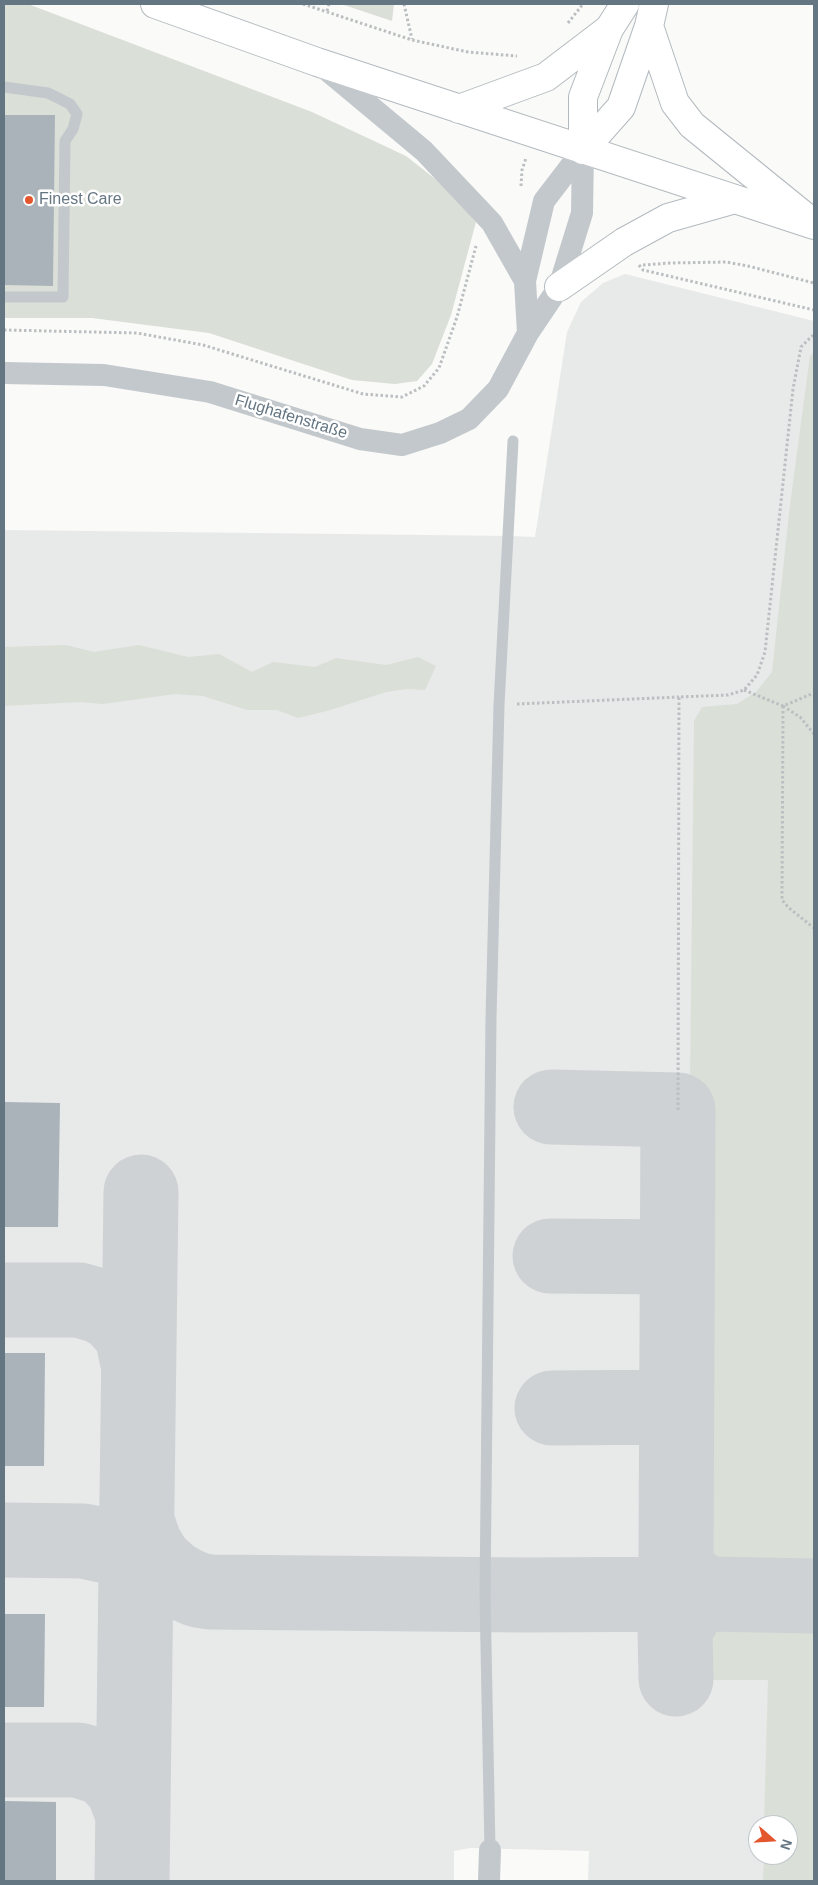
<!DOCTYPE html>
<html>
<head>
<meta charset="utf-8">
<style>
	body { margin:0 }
	#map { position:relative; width:818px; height:1885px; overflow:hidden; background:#fafaf8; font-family:Arial,sans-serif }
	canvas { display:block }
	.frame { position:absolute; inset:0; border:5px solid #657683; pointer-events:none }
	.north { position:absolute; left:748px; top:1815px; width:50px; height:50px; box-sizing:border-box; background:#fff; border:1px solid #c1c8cd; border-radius:50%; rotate:109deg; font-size:14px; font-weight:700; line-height:20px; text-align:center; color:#657683 }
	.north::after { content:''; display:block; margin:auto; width:18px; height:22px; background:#e4572e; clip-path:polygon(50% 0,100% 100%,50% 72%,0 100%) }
</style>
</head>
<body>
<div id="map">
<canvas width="818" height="1885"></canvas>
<div class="frame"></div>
<div class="north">N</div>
</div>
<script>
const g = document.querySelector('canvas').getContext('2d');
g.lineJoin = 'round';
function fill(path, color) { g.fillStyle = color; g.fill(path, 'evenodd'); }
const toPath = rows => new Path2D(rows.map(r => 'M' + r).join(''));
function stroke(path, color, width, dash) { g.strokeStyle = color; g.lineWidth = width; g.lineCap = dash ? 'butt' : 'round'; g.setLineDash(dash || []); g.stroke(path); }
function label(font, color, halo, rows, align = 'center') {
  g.font = font + ' Arial,sans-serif'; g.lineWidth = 5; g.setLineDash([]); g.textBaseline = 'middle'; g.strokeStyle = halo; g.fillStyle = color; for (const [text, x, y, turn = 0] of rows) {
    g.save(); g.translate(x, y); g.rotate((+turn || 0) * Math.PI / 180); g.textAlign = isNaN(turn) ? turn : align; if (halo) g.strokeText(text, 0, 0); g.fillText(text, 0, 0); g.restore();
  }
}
fill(toPath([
	[625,274,814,321,814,1881,588,1881,589,1851,470,1848,454,1851,454,1881,4,1881,4,530,510,536,535,537,567,332,581,302,603,283],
	[758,1825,788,1825,788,1855,758,1855]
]), '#e8e9e9');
fill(toPath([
	[4,4,28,4,312,112,406,156,448,189,476,222,451,315,432,364,417,381,395,384,352,380,209,333,92,318,4,318],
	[341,4,394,4,392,21],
	[814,352,814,1566,698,1565,690,1557,685,1545,694,721,702,707,737,704,756,692,772,672,790,505,810,356],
	[66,645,94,652,139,645,188,657,219,654,252,672,273,662,315,667,336,658,386,665,418,657,436,666,425,690,407,689,386,692,327,711,298,718,277,710,247,710,203,696,175,694,103,704,80,702,4,706,4,647],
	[701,1629,814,1629,814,1881,763,1881,764,1855,788,1855,788,1825,764,1825,768,1680,687,1680,688,1647,692,1635]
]), '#dadfd7');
stroke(toPath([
	[551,1107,678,1110,676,1560,681,1572,690,1584,709,1594],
	[550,1256,677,1257],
	[4,1300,79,1300,100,1306,114,1314,127,1328,133,1339,137,1359],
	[552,1408,676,1407],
	[136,1519,145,1545,156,1563,172,1577,182,1583,198,1590,210,1592,525,1595,709,1594,814,1596],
	[4,1540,83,1541,112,1547,129,1555,176,1583],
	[676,1679,675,1628,690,1604,709,1594],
	[4,1760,78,1760,101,1767,109,1772,123,1788,133,1814],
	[132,1881,141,1192]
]), '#ced2d4', 75);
fill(toPath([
	[4,115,55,115,53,286,4,285],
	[4,1102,60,1103,58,1227,4,1227],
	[4,1353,45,1353,44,1466,4,1466],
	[4,1614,45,1614,44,1707,4,1707],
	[4,1801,56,1802,56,1881,4,1881]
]), '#aab3b9');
const secondary = toPath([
	[155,4,317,62,814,225],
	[649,26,675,103,692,125,803,215],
	[459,109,546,77,609,29],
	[583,150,621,107,649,26,654,4],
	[583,150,583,97,609,29,625,4],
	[559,287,624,242,668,218,735,199]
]);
stroke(secondary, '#b3babf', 30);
stroke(toPath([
	[303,4,412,40,468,52,517,56],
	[404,4,412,39],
	[327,11,329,4],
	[568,23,583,4],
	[521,186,522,170,526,158],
	[639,265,643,270,814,310],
	[643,265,670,263,726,262,748,266,814,283],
	[4,330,137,333,203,345,363,394,402,397,424,386,439,368,457,317,476,246],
	[744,690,783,706,814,693],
	[517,704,679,697],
	[783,706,782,900,789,908,814,928],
	[783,706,800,717,814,734],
	[678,1110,679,697,728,695,744,690,757,675,765,652,793,389,801,347,812,336,814,336]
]), '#bbbfc2', 3, [2.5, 2.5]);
stroke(toPath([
	[4,87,48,93,70,104,77,114,73,129,65,141,63,297,4,297],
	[490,1850,485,1595,491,1018,499,705,513,441]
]), '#c3c8cc', 11);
stroke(toPath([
	[322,66,424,151,492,223,525,281],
	[528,333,525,281,544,201,583,150],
	[4,373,104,375,210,392,360,439,402,445,440,433,469,419,498,389,528,333,559,287,582,213,583,150],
	[489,1881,490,1850]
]), '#c3c8cc', 22);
stroke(secondary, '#fff', 28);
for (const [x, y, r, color] of [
	[29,200,5,"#e4572e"]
]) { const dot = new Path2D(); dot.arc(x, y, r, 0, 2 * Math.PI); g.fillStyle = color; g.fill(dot); stroke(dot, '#fff', 2); }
label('16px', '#657683', '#fff', [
	["Finest Care",39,200]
], 'left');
label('16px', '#657683', '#fff', [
	["Flughafenstraße",291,417,17]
]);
</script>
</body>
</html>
